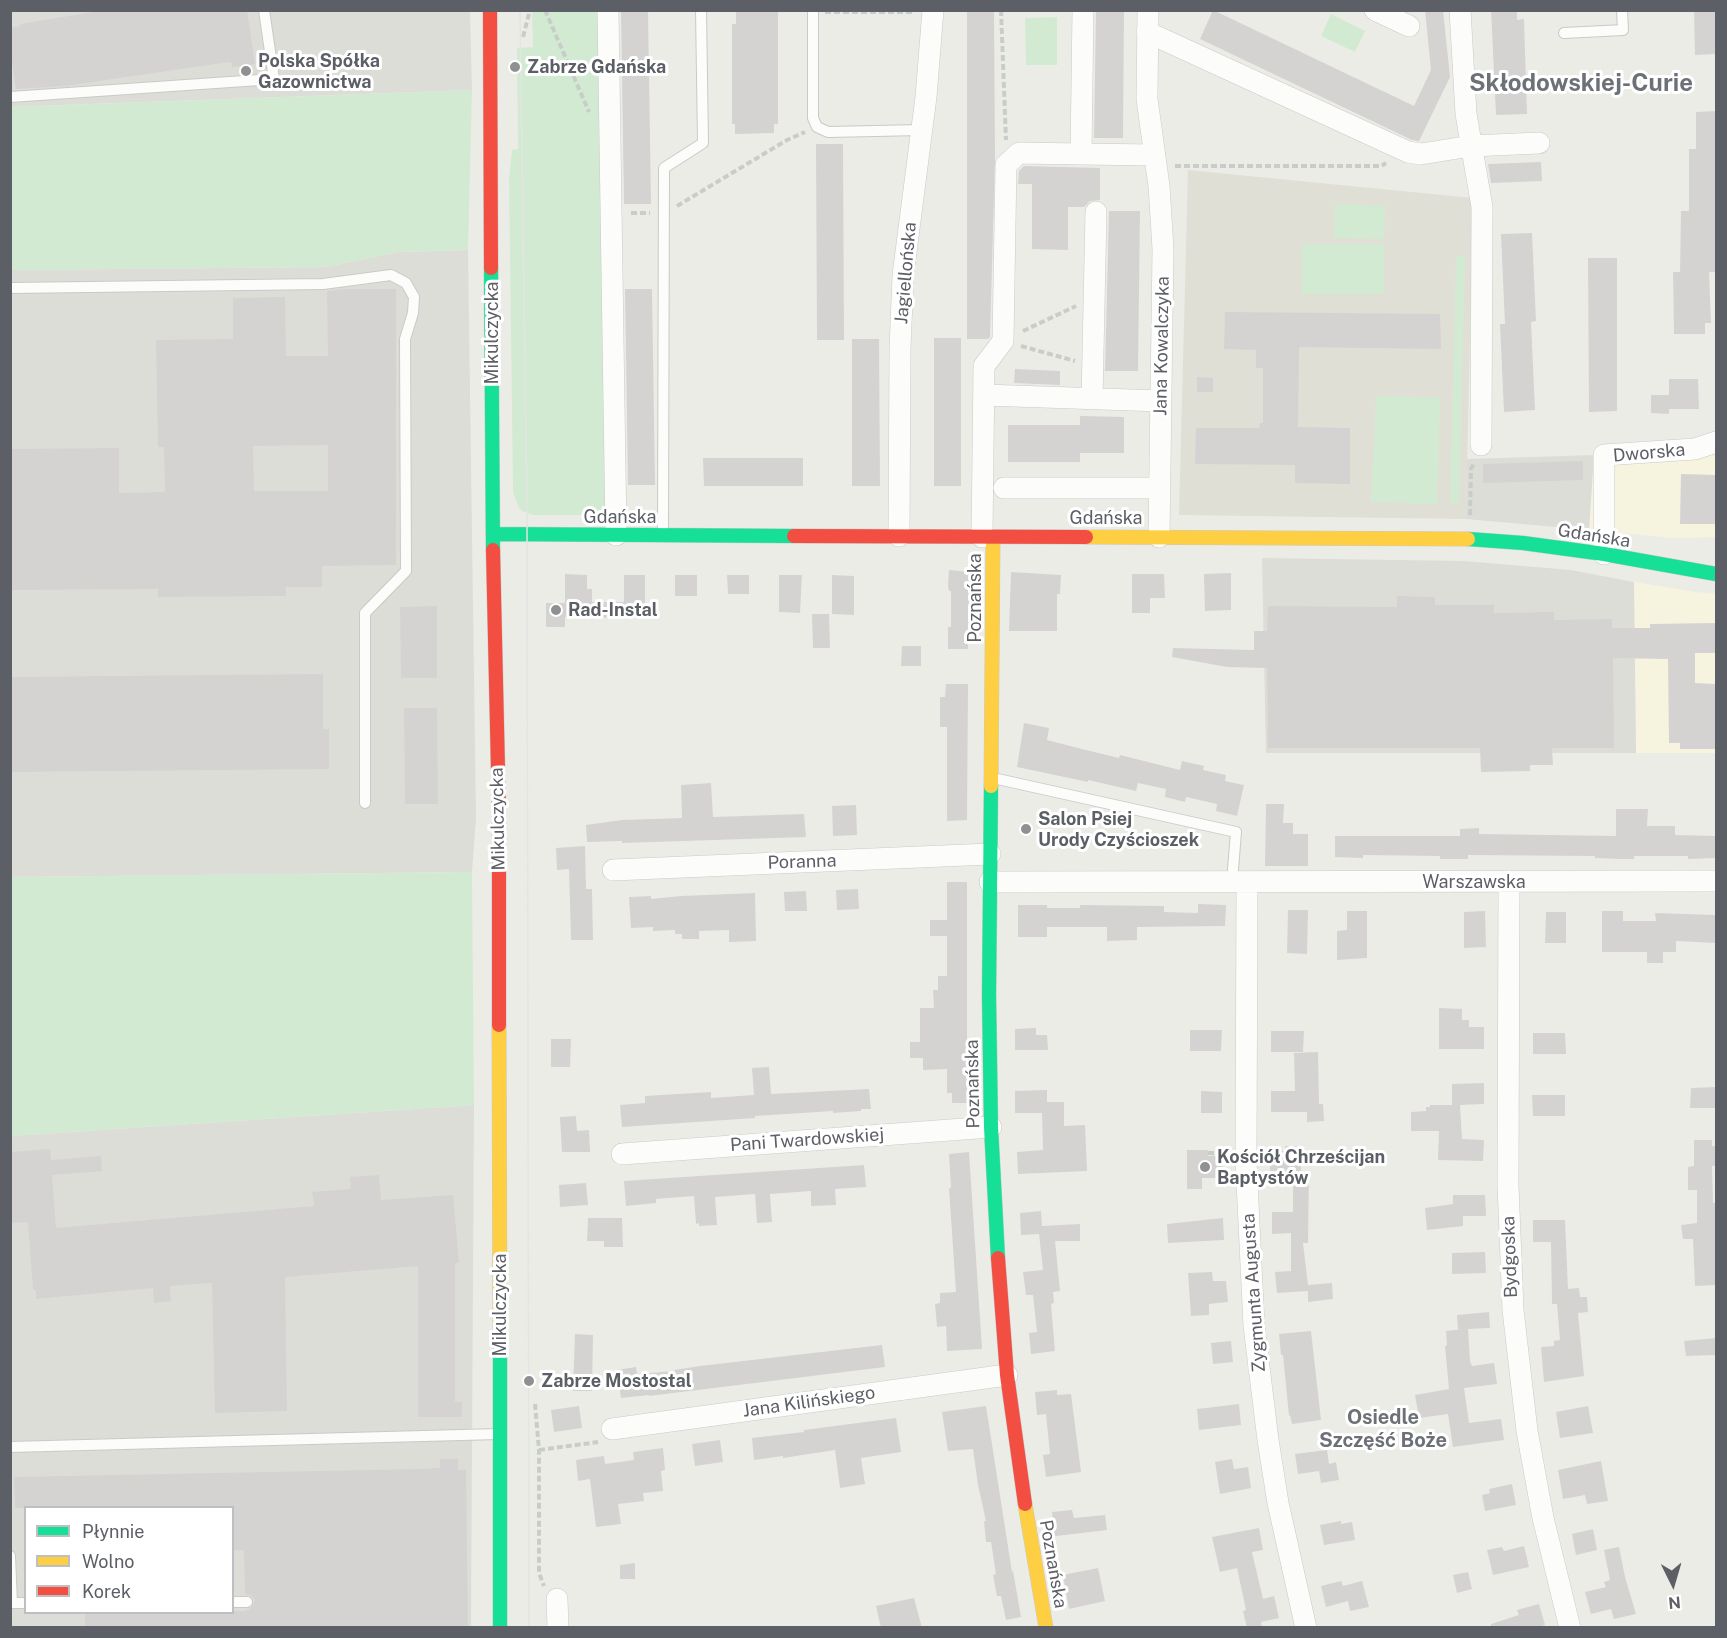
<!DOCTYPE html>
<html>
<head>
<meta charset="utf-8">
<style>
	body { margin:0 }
	#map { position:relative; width:1727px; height:1638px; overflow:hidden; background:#ecece7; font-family:"Public Sans",sans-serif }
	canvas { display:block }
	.frame { position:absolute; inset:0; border:12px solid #5c5f65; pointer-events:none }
	.legend { position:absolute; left:24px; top:1506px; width:210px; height:108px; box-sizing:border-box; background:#fff; border:2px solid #bebfc1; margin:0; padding:8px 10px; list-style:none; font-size:18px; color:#5c5f65 }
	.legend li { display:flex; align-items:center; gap:12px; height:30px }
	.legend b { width:30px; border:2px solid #bebfc1 }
	.north { position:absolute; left:1643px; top:1554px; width:60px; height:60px; -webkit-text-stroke:4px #fff; paint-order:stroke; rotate:175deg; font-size:16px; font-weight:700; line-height:24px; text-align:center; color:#5c5f65 }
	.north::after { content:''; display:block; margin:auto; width:21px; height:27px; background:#5c5f65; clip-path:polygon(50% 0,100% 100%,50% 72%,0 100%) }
</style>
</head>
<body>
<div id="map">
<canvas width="1727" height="1638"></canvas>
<div class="frame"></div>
<ul class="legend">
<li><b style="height:8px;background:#16e098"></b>Płynnie</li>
<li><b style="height:8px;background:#ffcf43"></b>Wolno</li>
<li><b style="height:8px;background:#f24e42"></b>Korek</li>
</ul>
<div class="north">N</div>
</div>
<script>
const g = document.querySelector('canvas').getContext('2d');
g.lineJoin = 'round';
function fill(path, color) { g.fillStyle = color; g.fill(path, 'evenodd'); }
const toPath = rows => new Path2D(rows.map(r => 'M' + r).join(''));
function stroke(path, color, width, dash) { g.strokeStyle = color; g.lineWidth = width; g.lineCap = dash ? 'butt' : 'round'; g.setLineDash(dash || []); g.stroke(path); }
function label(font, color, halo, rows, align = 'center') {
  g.font = font + ' "Public Sans",sans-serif'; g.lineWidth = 6; g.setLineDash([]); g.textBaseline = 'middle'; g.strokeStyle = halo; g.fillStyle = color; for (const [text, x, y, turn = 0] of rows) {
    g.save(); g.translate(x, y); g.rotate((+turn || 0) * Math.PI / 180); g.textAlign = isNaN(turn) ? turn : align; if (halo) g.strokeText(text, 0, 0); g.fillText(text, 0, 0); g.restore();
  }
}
fill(toPath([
	[1716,455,1716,537,1673,538,1589,530,1593,464],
	[1634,582,1696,592,1716,594,1716,753,1636,753]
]), '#f6f3df');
fill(toPath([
	[10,11,470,11,472,90,11,107],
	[468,250,476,818,472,872,11,877,10,270,326,267,398,252],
	[1594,455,1589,530,1466,519,1467,459],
	[1262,558,1464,561,1571,570,1634,582,1636,753,1266,753],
	[474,1105,471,1627,11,1628,11,1136],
	[26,1508,232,1508,232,1612,26,1612]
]), '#ddddd8');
fill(toPath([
	[1188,170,1473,198,1466,519,1179,515]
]), '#e0dfd6');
fill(toPath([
	[532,11,608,11,615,515,533,515,524,512,519,508,513,492,509,179,512,150,518,149,517,48,533,47],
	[1331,14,1365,31,1355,52,1321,36],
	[1057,17,1057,65,1026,65,1025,18],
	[472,90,468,250,398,252,326,267,11,270,11,107],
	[1335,204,1385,205,1384,239,1334,238],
	[1302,244,1384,244,1384,294,1302,294],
	[1456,256,1465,256,1459,503,1450,503],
	[1376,396,1440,397,1437,504,1371,502],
	[472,872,474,1105,11,1136,11,877]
]), '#d3ead2');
fill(toPath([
	[105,10,247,10,255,64,232,67,232,63,229,62,65,86,16,89,10,49,10,28,20,26,20,24],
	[621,10,648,10,651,204,624,204],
	[736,10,778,10,778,124,774,124,774,133,735,134,735,124,732,124,732,24,736,24],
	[967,10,994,10,995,159,990,337,988,339,967,339],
	[1096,10,1124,10,1123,138,1094,138],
	[1213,10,1414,106,1431,70,1425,10,1443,10,1450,77,1419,141,1412,140,1200,39],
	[1491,10,1517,10,1517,20,1524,19,1527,114,1496,115],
	[1694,10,1716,10,1716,54,1695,55],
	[1716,111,1716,272,1709,272,1711,323,1705,323,1705,334,1674,334,1673,272,1680,272,1681,211,1689,211,1689,149,1696,149,1696,112],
	[816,144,843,144,844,340,817,340],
	[1541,162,1542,181,1491,183,1488,164],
	[1024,166,1100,168,1100,200,1090,201,1084,207,1068,207,1068,250,1032,249,1032,184,1018,184,1019,171],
	[1109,211,1140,211,1138,371,1105,371],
	[1532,233,1536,321,1531,322,1535,410,1504,412,1500,324,1505,324,1501,234],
	[1588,258,1617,258,1617,411,1589,412],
	[343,289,396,289,396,565,322,566,322,587,286,587,286,596,158,597,158,589,10,590,10,449,119,448,119,493,165,492,164,447,158,447,156,340,233,339,233,298,285,297,286,356,328,356,327,291],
	[328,445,328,491,254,491,253,446],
	[625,289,652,289,655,485,628,485],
	[1225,312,1440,314,1441,349,1299,347,1298,427,1350,428,1350,484,1295,483,1295,465,1195,464,1196,428,1259,428,1260,423,1263,423,1263,368,1256,368,1256,350,1224,349],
	[934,338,961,338,961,486,934,486],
	[852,339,879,339,880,486,852,486],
	[1015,369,1060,371,1060,385,1014,383],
	[1197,377,1213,378,1213,392,1197,392],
	[1669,379,1698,379,1699,409,1669,409,1669,414,1651,413,1651,395,1669,395],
	[1080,416,1124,417,1124,453,1080,453,1080,462,1008,462,1008,425,1080,425],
	[703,458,803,458,803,486,704,486],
	[1583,461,1583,480,1483,483,1483,464],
	[1681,474,1716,475,1716,524,1680,524],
	[949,570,970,572,968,649,948,649,948,627,951,627,951,591,949,591,948,586],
	[1011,572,1061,575,1060,594,1057,594,1057,631,1009,631],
	[1231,573,1231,610,1205,611,1204,574],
	[565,574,587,575,587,589,592,589,592,602,624,602,624,575,645,575,645,618,565,617,565,627,546,627,546,603,565,603],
	[1132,574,1164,574,1165,598,1150,598,1150,613,1132,613],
	[675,575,697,575,697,596,675,596],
	[727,575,749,575,749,594,728,594],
	[779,575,802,575,800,613,779,612],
	[832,575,854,576,854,615,832,614],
	[1397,596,1435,597,1435,605,1494,605,1494,613,1554,612,1554,620,1612,619,1612,628,1650,628,1650,624,1716,623,1716,653,1695,653,1695,683,1715,684,1716,749,1680,749,1680,743,1669,743,1668,659,1613,658,1614,748,1552,748,1553,765,1530,765,1530,771,1481,772,1480,748,1268,748,1267,668,1227,667,1172,657,1173,648,1254,650,1254,631,1267,631,1268,606,1397,607],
	[437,606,437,678,401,678,400,607],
	[812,614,829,614,830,648,813,648],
	[902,646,921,646,921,666,901,666],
	[323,674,323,729,329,729,329,769,10,772,10,677],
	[946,684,968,684,967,820,947,821,947,727,940,727,940,697,945,697],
	[404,708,437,708,438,804,405,804],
	[1024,723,1049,728,1047,740,1082,749,1119,758,1120,755,1180,770,1182,761,1204,766,1203,770,1226,775,1225,781,1244,785,1237,816,1216,811,1217,804,1186,797,1185,802,1165,797,1166,789,1138,783,1136,791,1088,780,1088,782,1017,767],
	[711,783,713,817,804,814,806,837,622,843,622,841,587,842,586,825,622,820,682,818,681,785],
	[1266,804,1284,804,1283,823,1293,823,1293,834,1308,834,1308,866,1265,866],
	[856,805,857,835,833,836,832,806],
	[1616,809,1648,809,1647,826,1675,826,1675,835,1716,836,1716,858,1688,859,1688,856,1634,856,1634,859,1619,859,1595,858,1595,856,1468,855,1468,859,1440,859,1440,856,1363,855,1363,858,1335,857,1335,836,1460,836,1460,829,1479,828,1479,834,1616,836],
	[585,846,586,889,592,889,593,940,571,940,569,869,557,870,556,848],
	[947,882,967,882,967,1103,952,1103,952,1093,947,1093,947,1069,923,1070,923,1058,910,1058,910,1042,920,1042,920,1008,934,1008,933,990,938,990,938,976,947,976,947,936,930,936,930,920,947,920],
	[858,889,859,909,837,910,836,890],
	[806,891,807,911,785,911,784,892],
	[755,893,756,941,729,942,729,930,699,931,699,939,682,939,682,934,675,934,675,930,653,931,653,927,631,928,629,897,651,896,651,899,681,896],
	[1198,904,1226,905,1225,926,1137,927,1137,940,1107,941,1107,927,1047,927,1047,937,1018,937,1018,905,1047,905,1047,908,1080,908,1080,905,1164,906,1164,912,1198,913],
	[1288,910,1308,910,1307,954,1287,953],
	[1347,911,1367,911,1367,958,1337,960,1337,931,1347,930],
	[1485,911,1486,947,1464,948,1464,912],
	[1602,911,1623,911,1623,921,1656,921,1655,913,1716,915,1716,943,1676,941,1676,952,1663,952,1663,963,1647,963,1647,952,1602,952],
	[1546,912,1566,912,1566,943,1545,943],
	[1439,1008,1462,1009,1462,1020,1469,1020,1469,1027,1484,1027,1484,1049,1439,1049],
	[1036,1028,1036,1035,1047,1035,1048,1050,1015,1050,1015,1029],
	[1190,1030,1222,1030,1221,1051,1190,1051],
	[1271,1031,1304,1031,1303,1052,1271,1052],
	[1533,1033,1565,1033,1566,1054,1533,1054],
	[551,1039,571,1039,570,1067,551,1067],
	[1318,1052,1319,1104,1323,1104,1324,1121,1307,1122,1307,1112,1271,1112,1271,1091,1295,1091,1294,1053],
	[769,1067,771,1094,869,1089,871,1109,861,1109,861,1111,833,1113,833,1111,755,1116,755,1118,622,1127,620,1105,645,1103,645,1096,711,1092,711,1098,754,1095,752,1068],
	[1484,1083,1484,1104,1460,1105,1462,1139,1484,1140,1483,1161,1438,1160,1439,1131,1411,1131,1411,1112,1426,1111,1426,1107,1430,1107,1430,1105,1452,1105,1452,1084],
	[1716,1087,1716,1108,1690,1108,1691,1088],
	[1047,1090,1047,1102,1064,1102,1064,1126,1085,1125,1087,1171,1018,1174,1017,1152,1043,1150,1042,1113,1015,1113,1015,1091],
	[1201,1091,1222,1092,1222,1113,1201,1113],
	[1532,1095,1565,1095,1565,1116,1533,1116],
	[576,1116,577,1131,589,1130,590,1152,562,1152,560,1117],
	[1694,1140,1712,1140,1712,1146,1716,1146,1716,1166,1712,1166,1713,1203,1716,1203,1716,1285,1695,1286,1693,1239,1683,1239,1681,1225,1697,1223,1697,1190,1688,1190,1688,1167,1694,1166],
	[1285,1146,1300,1146,1301,1172,1309,1172,1308,1243,1303,1243,1308,1285,1332,1283,1333,1299,1308,1302,1308,1291,1277,1293,1275,1272,1291,1271,1291,1233,1272,1234,1272,1212,1293,1212,1293,1172,1270,1173,1270,1151,1285,1151],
	[50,1149,51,1160,101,1156,102,1171,52,1175,56,1228,314,1206,312,1192,351,1189,350,1177,379,1175,381,1200,453,1195,459,1262,455,1263,455,1402,462,1402,462,1417,418,1417,418,1266,285,1277,287,1411,215,1413,212,1283,170,1286,171,1301,154,1303,153,1288,36,1299,36,1290,33,1290,28,1222,10,1223,10,1152],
	[1187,1150,1208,1150,1208,1156,1222,1155,1223,1178,1202,1178,1202,1189,1187,1189],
	[969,1152,982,1349,947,1351,946,1326,937,1327,935,1304,940,1303,940,1293,956,1292,949,1188,951,1188,949,1154],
	[864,1165,866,1187,835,1189,836,1205,811,1206,811,1191,770,1194,772,1222,757,1223,755,1194,715,1197,717,1225,699,1226,699,1223,696,1224,694,1196,656,1199,656,1203,626,1206,624,1181],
	[586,1183,588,1205,560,1207,559,1185],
	[1453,1195,1485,1195,1486,1216,1463,1216,1463,1226,1427,1230,1425,1208,1453,1204],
	[1041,1211,1042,1226,1080,1224,1080,1241,1055,1241,1060,1291,1053,1292,1054,1303,1051,1304,1055,1351,1031,1354,1029,1333,1037,1332,1033,1295,1026,1295,1023,1272,1043,1270,1039,1234,1021,1235,1020,1213],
	[588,1218,622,1218,623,1247,604,1247,604,1241,587,1241],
	[1223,1218,1224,1240,1168,1243,1167,1224],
	[1533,1220,1565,1220,1568,1289,1579,1288,1580,1297,1587,1297,1588,1312,1578,1313,1584,1376,1544,1382,1541,1347,1554,1346,1554,1341,1560,1340,1557,1304,1552,1304,1551,1242,1533,1242],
	[1485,1252,1486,1273,1452,1274,1452,1253],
	[1212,1272,1213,1281,1226,1281,1228,1302,1209,1304,1209,1315,1191,1316,1188,1273],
	[1489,1312,1490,1328,1468,1329,1470,1361,1472,1366,1494,1363,1497,1384,1464,1388,1469,1423,1501,1419,1504,1440,1453,1447,1448,1414,1419,1418,1415,1395,1449,1389,1445,1346,1447,1345,1446,1331,1465,1329,1458,1330,1457,1315],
	[1311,1331,1321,1420,1292,1424,1290,1415,1289,1416,1283,1355,1281,1355,1279,1334],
	[575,1334,593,1335,592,1391,573,1391],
	[1716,1338,1716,1355,1686,1356,1684,1341],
	[1231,1341,1233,1362,1213,1364,1211,1343],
	[882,1345,885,1367,649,1396,649,1395,621,1398,617,1370,636,1367,637,1374,675,1371,674,1370,700,1366],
	[1057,1390,1057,1395,1071,1394,1081,1472,1046,1477,1043,1455,1050,1454,1046,1414,1037,1415,1035,1392],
	[1239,1404,1241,1425,1199,1430,1197,1409],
	[579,1406,582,1428,554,1432,551,1410],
	[986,1406,1012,1572,1013,1571,1021,1617,1006,1620,1001,1596,997,1596,993,1575,996,1574,991,1542,986,1542,984,1521,986,1521,978,1485,973,1449,948,1451,942,1412],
	[1588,1406,1593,1433,1560,1438,1556,1412],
	[896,1418,901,1452,861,1458,865,1484,840,1488,835,1450,783,1458,783,1456,754,1460,752,1438,804,1432,804,1430],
	[720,1440,723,1462,695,1466,692,1444],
	[663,1448,665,1470,661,1471,663,1491,643,1493,644,1501,618,1504,621,1524,596,1527,590,1479,578,1481,576,1460,604,1456,605,1464,634,1460,633,1452],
	[1327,1450,1329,1464,1336,1462,1339,1480,1321,1483,1319,1471,1298,1474,1295,1454],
	[440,1459,458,1459,458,1470,466,1470,468,1628,85,1628,85,1614,232,1612,232,1611,245,1611,251,1608,254,1603,254,1599,250,1595,245,1594,244,1550,232,1550,232,1508,15,1508,14,1477,420,1469,440,1468],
	[1232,1459,1234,1469,1248,1467,1251,1488,1220,1494,1215,1462],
	[1601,1461,1608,1501,1587,1504,1585,1495,1563,1499,1558,1470],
	[1512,1484,1516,1505,1485,1511,1482,1495,1490,1493,1489,1489],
	[1072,1510,1074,1518,1105,1515,1107,1530,1048,1537,1045,1523,1053,1522,1052,1512],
	[1341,1521,1341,1524,1352,1522,1355,1540,1324,1545,1320,1525],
	[1259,1528,1263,1550,1252,1552,1263,1599,1274,1596,1279,1618,1261,1622,1262,1628,1247,1628,1243,1611,1246,1610,1237,1568,1220,1572,1212,1537],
	[1593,1529,1597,1550,1576,1555,1572,1534],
	[1524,1546,1529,1567,1493,1575,1487,1550,1502,1547,1504,1551],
	[1619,1547,1625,1577,1636,1614,1614,1619,1611,1609,1591,1614,1585,1592,1606,1587,1604,1582,1610,1580,1604,1550],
	[635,1563,635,1579,620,1579,620,1565],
	[1098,1568,1105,1601,1069,1609,1063,1575],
	[1468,1572,1472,1589,1457,1593,1453,1575],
	[1341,1581,1343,1586,1362,1581,1369,1607,1350,1611,1348,1601,1326,1607,1321,1586],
	[914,1598,922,1628,881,1628,876,1606],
	[1539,1604,1545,1625,1535,1628,1491,1628,1491,1624,1519,1615,1517,1610]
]), '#d4d3d1');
const lane = toPath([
	[813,10,813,118,817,127,828,132,922,130],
	[1564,33,1623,30,1622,10],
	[10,97,274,79,264,10],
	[10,288,323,284,391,275,406,283,414,297,413,313,405,339,406,571,365,613,365,803],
	[663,532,664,168,703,143,701,10],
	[993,778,1236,832,1232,882],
	[10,1447,499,1434],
	[10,1556,12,1603,26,1603],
	[232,1602,247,1602]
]);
const street = toPath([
	[608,10,616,535],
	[1083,10,1081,154,1154,155],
	[1148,10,1147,99,1159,186,1163,249,1159,537],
	[1375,10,1409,26],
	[1460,10,1466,114,1482,207,1481,445],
	[1147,32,1408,152,1421,154,1471,146,1539,143],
	[984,395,1161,401],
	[1092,399,1096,212],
	[1004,488,1159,488],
	[899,536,900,349,903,275,926,97,933,10],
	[982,537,984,366,1003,341,1006,165,1019,153,1081,154],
	[1604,554,1604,455,1695,449,1716,442],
	[613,870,990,854],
	[1509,881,1508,1185,1513,1310,1527,1431,1543,1518,1570,1628],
	[990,882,1716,881],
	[1247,882,1246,1162,1254,1326,1268,1440,1278,1503,1306,1628],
	[622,1154,991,1127],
	[612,1429,1007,1375],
	[557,1599,558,1628]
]);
const fast = toPath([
	[491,268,493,550],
	[493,534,794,536],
	[1468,539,1523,543,1604,554,1716,574],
	[991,786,989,995,991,1127,998,1258],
	[500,1331,500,1628]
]);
const slow = toPath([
	[1086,537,1468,539],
	[991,786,993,537],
	[499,1025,500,1331],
	[1025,1504,1046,1628]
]);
const jam = toPath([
	[490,10,491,268],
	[794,536,1086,537],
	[493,550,499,814,499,1025],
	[998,1258,1007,1375,1025,1504]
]);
stroke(lane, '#c9c9c7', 12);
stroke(street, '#c9c9c7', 22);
stroke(fast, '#c9c9c9', 15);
stroke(slow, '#c9c9c9', 15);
stroke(jam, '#c9c9c9', 15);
stroke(toPath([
	[545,10,589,112],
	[1001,10,1006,140],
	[825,12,914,12],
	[523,37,530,10],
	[1175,166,1381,166,1386,163],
	[677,206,787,140,805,132],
	[631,213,650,213],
	[1023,331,1076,306],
	[1021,346,1075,361],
	[1470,515,1471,469,1474,463],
	[1208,1153,1228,1153],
	[535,1404,539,1450,539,1573,544,1586],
	[539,1450,598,1442]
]), '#c8cdca', 4, [6, 3]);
stroke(lane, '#fcfcfb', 10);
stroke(street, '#fcfcfb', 21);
stroke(fast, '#16e098', 14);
stroke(slow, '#ffcf43', 14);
stroke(jam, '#f24e42', 14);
stroke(toPath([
	[520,10,527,512,529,1628]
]), '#e3e4e3', 1.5);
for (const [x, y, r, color] of [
	[515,67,6,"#8e9092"],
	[246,71,6,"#8e9092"],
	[556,610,6,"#8e9092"],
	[1026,829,6,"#8e9092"],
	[1205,1167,6,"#8e9092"],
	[529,1381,6,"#8e9092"]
]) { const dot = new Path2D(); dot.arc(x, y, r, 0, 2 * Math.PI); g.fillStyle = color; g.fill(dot); stroke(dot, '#fff', 2); }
label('bold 18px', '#5c5f65', '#fff', [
	["Polska Spółka",258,61],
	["Gazownictwa",258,82],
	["Zabrze Gdańska",527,67],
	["Rad-Instal",568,610],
	["Salon Psiej",1038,819],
	["Urody Czyścioszek",1038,840],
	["Kościół Chrześcijan",1217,1157],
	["Baptystów",1217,1178],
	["Zabrze Mostostal",541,1381]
], 'left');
label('18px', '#5c5f65', '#fff', [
	["Jagiellońska",906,273,-85],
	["Mikulczycka",492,333,-90],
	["Jana Kowalczyka",1162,346,-89],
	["Dworska",1649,453,-5],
	["Gdańska",620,517],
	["Gdańska",1106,518],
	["Gdańska",1594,536,9],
	["Poznańska",975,598,-90],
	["Mikulczycka",498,819,-91],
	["Poranna",802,862,-2],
	["Warszawska",1474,882],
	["Poznańska",973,1084,-91],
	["Pani Twardowskiej",807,1140,-4],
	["Bydgoska",1510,1257,-92],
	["Zygmunta Augusta",1254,1293,-94],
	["Mikulczycka",500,1305,-90],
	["Jana Kilińskiego",809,1402,-8],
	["Poznańska",1053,1564,80]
]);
label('bold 20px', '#6d7177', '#fff', [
	["Osiedle",1383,1418],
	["Szczęść Boże",1383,1441]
]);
label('bold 24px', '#6d7177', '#fff', [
	["Skłodowskiej-Curie",1581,84]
]);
</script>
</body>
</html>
